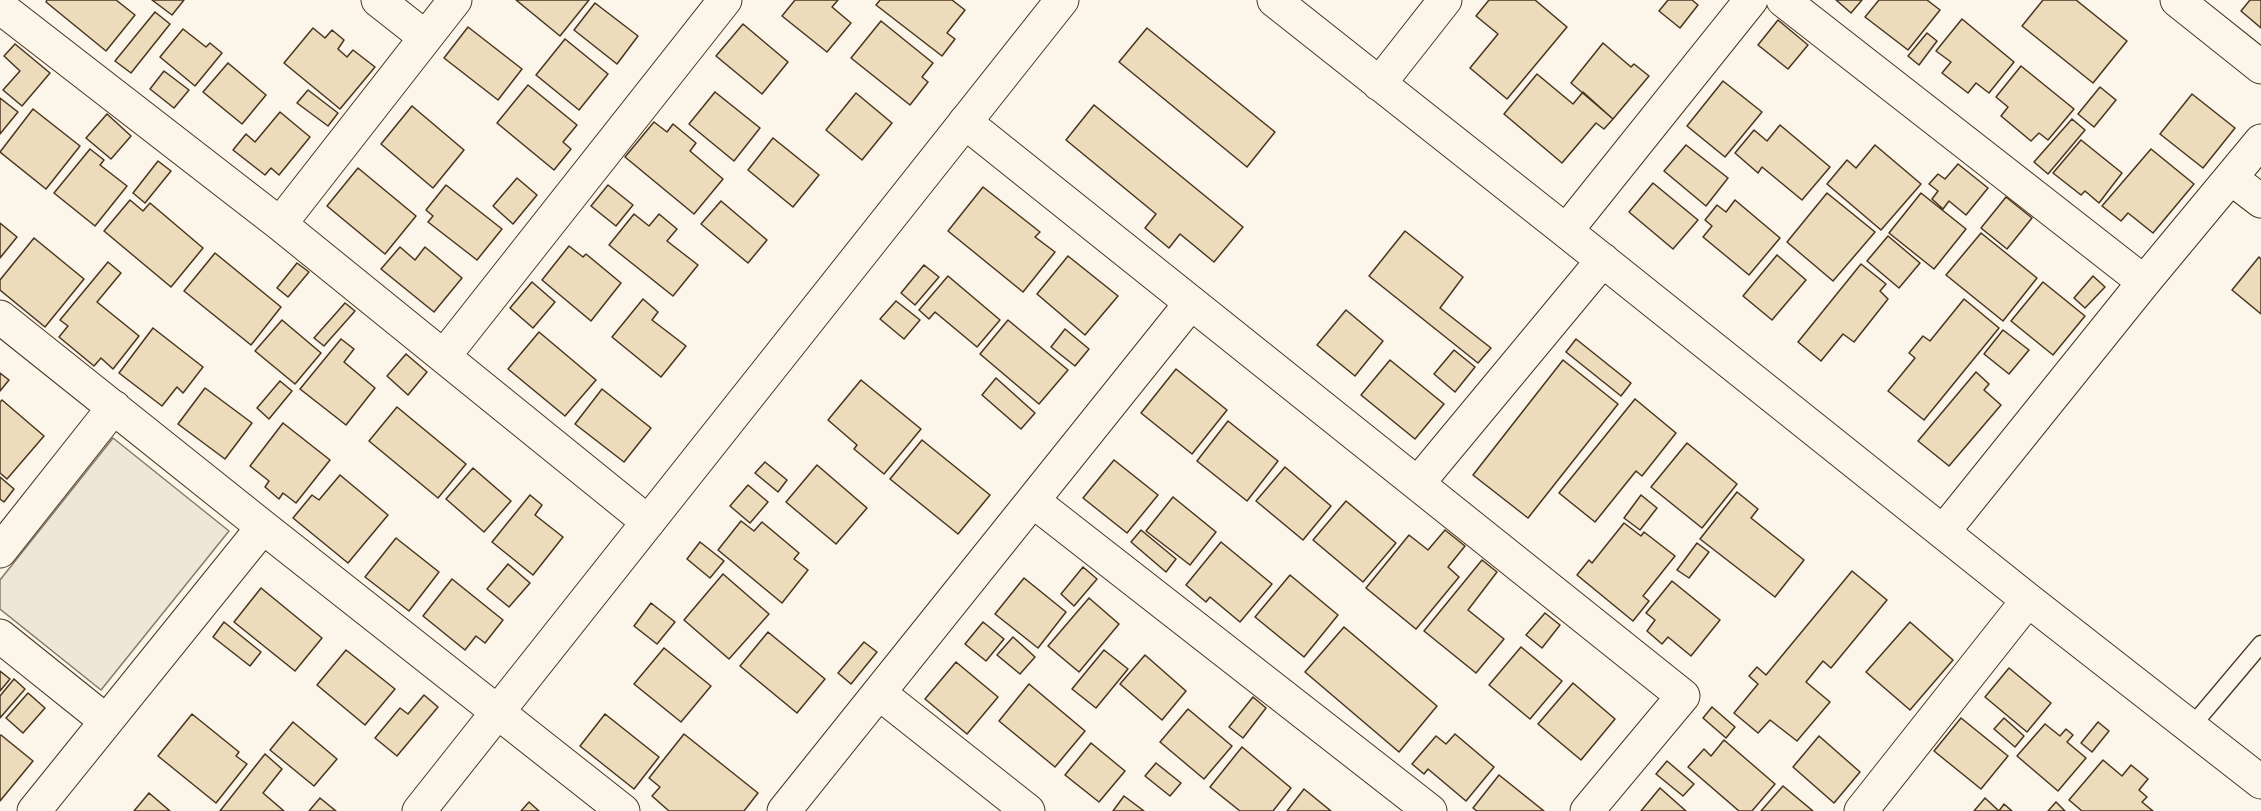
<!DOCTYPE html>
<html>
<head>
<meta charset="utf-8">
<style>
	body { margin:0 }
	canvas { display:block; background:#fbf6e9 }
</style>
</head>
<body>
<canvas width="2261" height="811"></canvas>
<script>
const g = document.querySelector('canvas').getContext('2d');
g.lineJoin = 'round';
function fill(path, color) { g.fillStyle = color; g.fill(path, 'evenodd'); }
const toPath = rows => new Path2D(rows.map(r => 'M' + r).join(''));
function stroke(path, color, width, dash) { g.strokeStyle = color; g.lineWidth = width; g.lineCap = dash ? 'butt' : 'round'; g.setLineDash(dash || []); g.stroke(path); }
const green = toPath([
	[113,438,229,531,101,690,0,609,0,580,113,438]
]);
fill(green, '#ede6d9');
stroke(green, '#887966', 1.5);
const building = toPath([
	[47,0,116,0,135,15,106,51,46,2,47,0],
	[152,0,184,0,172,15,152,0],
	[516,0,589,0,560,36,516,0],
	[795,0,838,0,832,7,851,23,827,52,782,16,795,0],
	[880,0,952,0,965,10,947,33,955,39,942,56,876,5,880,0],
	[1489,0,1535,0,1567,27,1507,99,1470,68,1498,34,1476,16,1489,0],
	[1668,0,1692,0,1698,5,1680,28,1659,11,1668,0],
	[1836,0,1862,0,1851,13,1836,0],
	[1879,0,1927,0,1940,10,1908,50,1865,17,1879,0],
	[2043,0,2076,0,2127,41,2093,83,2022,26,2043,0],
	[2250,0,2261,0,2261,28,2241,11,2250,0],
	[595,3,638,36,617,64,574,30,595,3],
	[155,12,170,24,131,73,115,61,155,12],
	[1962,19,2014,62,1989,93,1976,83,1968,93,1942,73,1951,62,1936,51,1962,19],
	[1778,20,1808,45,1788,69,1758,45,1778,20],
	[881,21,933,63,922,77,928,82,910,105,851,58,881,21],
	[743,24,788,62,762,94,716,56,743,24],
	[468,27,522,69,498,100,444,58,468,27],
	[313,28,325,38,332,30,344,40,338,49,347,57,353,50,375,67,340,109,284,63,313,28],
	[1147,28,1275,132,1247,167,1119,62,1147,28],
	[183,29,206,47,210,43,222,53,195,86,160,57,183,29],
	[1927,33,1937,41,1919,65,1908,56,1927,33],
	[565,39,608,74,579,110,536,75,565,39],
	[1603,43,1631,67,1634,64,1649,76,1613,119,1571,83,1603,43],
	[15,44,50,73,22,106,3,90,20,71,4,56,15,44],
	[228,63,266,95,242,124,203,92,228,63],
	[2021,66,2074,109,2048,140,2039,133,2031,141,2001,116,2008,107,1996,97,2021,66],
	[164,71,189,90,174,108,150,89,164,71],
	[1537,74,1573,104,1583,92,1613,119,1604,129,1596,123,1562,163,1504,114,1537,74],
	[1723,81,1762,112,1725,157,1687,126,1723,81],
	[528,85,577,125,563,142,571,149,554,170,497,123,528,85],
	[2100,87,2116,100,2094,127,2078,114,2100,87],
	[308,90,338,113,328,126,297,103,308,90],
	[715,92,760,128,734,161,689,124,715,92],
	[856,93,892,123,862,160,826,130,856,93],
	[2192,94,2235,128,2203,168,2160,134,2192,94],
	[0,98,18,112,0,134,0,98],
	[1094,105,1243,227,1214,262,1180,234,1169,248,1145,228,1156,214,1066,140,1094,105],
	[412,106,464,150,433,188,381,144,412,106],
	[33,109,80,146,46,189,0,152,33,109],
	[280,112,310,137,279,175,271,168,265,175,233,150,246,134,255,142,280,112],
	[107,114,131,136,111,159,86,138,107,114],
	[2072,119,2085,130,2048,174,2034,162,2072,119],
	[654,122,667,132,673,124,696,143,690,151,723,179,694,214,625,157,654,122],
	[1780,125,1830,167,1802,200,1762,167,1758,173,1735,153,1754,130,1767,141,1780,125],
	[773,138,819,175,793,207,748,170,773,138],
	[2081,140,2122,173,2099,203,2085,191,2081,195,2053,173,2081,140],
	[1686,145,1728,178,1706,206,1664,171,1686,145],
	[1875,145,1921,184,1881,230,1827,184,1847,160,1856,168,1875,145],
	[90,149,104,160,100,165,127,186,95,226,54,193,90,149],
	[2151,149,2194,184,2153,233,2128,213,2121,221,2102,206,2151,149],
	[158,161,171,171,145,203,133,193,158,161],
	[1958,164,1988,188,1966,215,1949,201,1943,209,1932,199,1938,191,1929,184,1938,174,1945,179,1958,164],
	[358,168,416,216,385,254,327,206,358,168],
	[517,178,537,195,513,224,493,206,517,178],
	[1653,183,1698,220,1673,249,1629,212,1653,183],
	[446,185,502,229,477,260,428,222,433,216,426,210,446,185],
	[608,185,633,205,616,226,591,206,608,185],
	[983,187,1040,232,1035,237,1055,252,1023,292,948,231,983,187],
	[1827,193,1875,232,1833,281,1787,242,1827,193],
	[1921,193,1966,229,1934,269,1889,233,1921,193],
	[2006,197,2032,218,2007,249,1981,228,2006,197],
	[130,200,143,211,150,203,203,248,171,287,104,231,130,200],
	[1735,200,1780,238,1749,275,1703,237,1712,226,1705,220,1717,205,1726,212,1735,200],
	[721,201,767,240,748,263,701,224,721,201],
	[634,214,649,226,659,214,677,229,667,241,698,265,673,296,609,245,634,214],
	[0,223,17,237,0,258,0,223],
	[1405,231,1463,277,1440,308,1491,348,1478,363,1369,276,1405,231],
	[1981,233,2037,278,2003,321,1946,275,1981,233],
	[1888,236,1920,263,1899,288,1867,261,1888,236],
	[34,238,84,279,45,327,0,290,0,280,34,238],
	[569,246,583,257,586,254,621,283,591,321,542,280,569,246],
	[400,247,415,260,425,247,462,278,434,312,381,269,400,247],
	[215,253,281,307,251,345,184,291,215,253],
	[1777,255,1806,280,1772,320,1743,296,1777,255],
	[1068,256,1118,296,1085,335,1037,294,1068,256],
	[2259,257,2261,259,2261,314,2232,290,2259,257],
	[108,262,121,273,97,302,139,336,113,369,101,358,94,366,59,337,68,326,60,320,108,262],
	[297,263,309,272,288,297,277,288,297,263],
	[1861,264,1886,284,1880,291,1888,299,1854,342,1843,334,1821,361,1798,342,1861,264],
	[924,265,939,277,915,305,901,293,924,265],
	[948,276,1000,320,977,347,935,312,929,319,919,310,948,276],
	[2093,276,2105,287,2085,308,2074,298,2093,276],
	[532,282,555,302,533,328,510,308,532,282],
	[2043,282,2085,316,2053,355,2011,321,2043,282],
	[643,299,658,312,652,320,686,346,661,377,612,337,643,299],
	[1964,299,1999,328,1924,420,1888,391,1915,358,1909,353,1923,336,1930,341,1964,299],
	[896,301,920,320,904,339,880,319,896,301],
	[345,303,355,311,324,346,314,338,345,303],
	[1346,310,1383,341,1355,376,1317,345,1346,310],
	[282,320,321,353,295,384,255,351,282,320],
	[1008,320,1068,370,1039,404,980,354,1008,320],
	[153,328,203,367,183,393,177,387,162,406,119,373,153,328],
	[1065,329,1089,349,1075,366,1051,347,1065,329],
	[2003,330,2029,350,2009,374,1984,354,2003,330],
	[539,332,596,380,565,416,508,369,539,332],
	[341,339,354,349,344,362,375,388,346,425,300,389,341,339],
	[1576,339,1631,383,1621,396,1566,352,1576,339],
	[1454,350,1475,367,1455,392,1434,374,1454,350],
	[406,354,427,372,408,395,387,376,406,354],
	[1390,360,1444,404,1415,439,1361,395,1390,360],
	[1563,360,1618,404,1528,518,1473,475,1563,360],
	[1176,369,1227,410,1192,454,1141,413,1176,369],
	[1976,372,1989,384,1984,390,2001,405,1949,466,1918,441,1976,372],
	[0,373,9,380,0,391,0,373],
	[996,378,1035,413,1021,429,982,395,996,378],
	[861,380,921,429,884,474,854,449,857,445,828,420,861,380],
	[280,381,292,391,269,419,257,408,280,381],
	[205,388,252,423,225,459,178,424,205,388],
	[602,389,651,428,624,462,575,424,602,389],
	[1635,399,1676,433,1642,476,1636,471,1595,522,1559,493,1635,399],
	[2,400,44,436,7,479,0,473,0,402,2,400],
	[397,407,466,464,438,498,369,441,397,407],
	[1228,421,1278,461,1247,501,1197,461,1228,421],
	[283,423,330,460,296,503,283,493,279,499,265,487,269,481,250,466,283,423],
	[922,440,990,495,958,534,890,479,922,440],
	[1687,443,1737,484,1702,528,1651,487,1687,443],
	[1114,460,1158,495,1127,533,1083,498,1114,460],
	[765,462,787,480,778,492,755,473,765,462],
	[817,465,867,508,836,544,786,502,817,465],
	[1285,467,1331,506,1303,540,1256,501,1285,467],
	[473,468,511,501,484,532,446,499,473,468],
	[340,475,388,515,348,563,293,518,312,495,319,500,340,475],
	[0,477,14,489,4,502,0,499,0,477],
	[748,485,768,502,750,523,730,506,748,485],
	[1737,492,1758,509,1751,518,1804,560,1775,597,1700,539,1737,492],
	[530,495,542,505,535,515,563,537,533,575,492,542,530,495],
	[1641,495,1657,508,1640,530,1624,518,1641,495],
	[1173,497,1216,532,1190,565,1146,531,1173,497],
	[1346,501,1396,543,1363,582,1313,540,1346,501],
	[741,521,754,531,762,522,799,553,794,559,808,570,782,603,718,550,741,521],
	[1624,523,1641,536,1644,532,1675,556,1643,596,1649,601,1633,621,1577,575,1589,560,1592,563,1624,523],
	[1141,530,1176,559,1166,572,1131,542,1141,530],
	[1445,530,1465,546,1448,567,1459,577,1416,629,1366,588,1409,535,1428,550,1445,530],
	[396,538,439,572,409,611,365,577,396,538],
	[700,542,724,561,710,578,687,559,700,542],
	[1221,542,1272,584,1240,622,1210,597,1206,602,1186,585,1221,542],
	[1697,543,1709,552,1689,578,1677,570,1697,543],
	[1482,560,1497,572,1468,610,1504,639,1476,673,1424,631,1482,560],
	[508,564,530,583,509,607,487,589,508,564],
	[1083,567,1097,579,1074,606,1061,594,1083,567],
	[1852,571,1887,600,1831,668,1823,661,1806,682,1830,702,1797,741,1770,720,1758,733,1734,713,1758,684,1749,676,1757,667,1766,675,1852,571],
	[723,574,769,614,729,659,684,620,723,574],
	[1290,575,1338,615,1304,657,1255,617,1290,575],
	[1024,578,1066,612,1038,648,995,614,1024,578],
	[452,579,503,620,485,643,476,636,465,650,423,616,452,579],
	[1672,581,1720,620,1691,656,1668,637,1662,644,1647,631,1655,620,1646,613,1672,581],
	[261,588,322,638,295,671,234,622,261,588],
	[1089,598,1119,624,1079,672,1048,646,1089,598],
	[651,603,675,622,657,644,634,626,651,603],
	[1545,613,1560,625,1542,648,1526,635,1545,613],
	[224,622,261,652,250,666,213,637,224,622],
	[983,622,1004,639,986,661,965,644,983,622],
	[1910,622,1953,660,1910,710,1866,672,1910,622],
	[1344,627,1437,706,1399,752,1305,672,1344,627],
	[768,632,825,679,797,713,740,666,768,632],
	[1013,637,1035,657,1020,674,997,655,1013,637],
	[864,642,877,652,851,684,838,673,864,642],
	[1521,647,1562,681,1530,719,1489,685,1521,647],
	[664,648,711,686,681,722,634,684,664,648],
	[346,650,395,689,365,725,317,685,346,650],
	[1104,650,1128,669,1096,708,1072,689,1104,650],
	[1145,655,1186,691,1162,720,1120,684,1145,655],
	[956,662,998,697,967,734,925,699,956,662],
	[2009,668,2051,703,2027,732,1985,697,2009,668],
	[0,671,10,679,0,691,0,671],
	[14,679,25,689,0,718,0,696,14,679],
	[1573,683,1615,719,1581,760,1538,724,1573,683],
	[1029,684,1085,731,1055,767,999,721,1029,684],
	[28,693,45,708,23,733,6,718,28,693],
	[424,695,438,707,397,756,375,738,400,708,408,714,424,695],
	[1253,697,1266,708,1243,738,1229,727,1253,697],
	[1712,707,1735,727,1726,738,1703,718,1712,707],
	[1188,709,1232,746,1204,779,1160,742,1188,709],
	[192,714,239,752,236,756,247,764,216,803,158,756,192,714],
	[605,714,659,757,634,789,580,746,605,714],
	[1961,718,2008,756,1981,789,1934,751,1961,718],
	[2004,718,2024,736,2015,747,1994,729,2004,718],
	[293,722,337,759,314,786,270,750,293,722],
	[2098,722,2109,731,2092,752,2081,743,2098,722],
	[2045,724,2060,736,2066,729,2073,735,2067,742,2086,758,2058,791,2017,756,2045,724],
	[684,734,758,793,744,811,669,811,652,796,660,787,649,778,684,734],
	[1455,734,1494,767,1466,801,1428,769,1424,774,1412,764,1436,736,1446,744,1455,734],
	[1,735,33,761,0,801,0,736,1,735],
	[1819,736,1860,772,1834,803,1793,767,1819,736],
	[1724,740,1775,784,1752,811,1739,811,1688,767,1704,749,1711,756,1724,740],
	[1091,743,1125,771,1099,802,1065,775,1091,743],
	[1242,747,1291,788,1273,811,1240,811,1210,787,1242,747],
	[265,754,282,769,263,793,284,811,220,811,265,754],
	[2103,760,2122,776,2131,765,2148,779,2139,790,2147,797,2142,802,2153,811,2082,811,2069,800,2103,760],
	[1667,761,1694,784,1683,796,1656,774,1667,761],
	[1156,763,1181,783,1170,796,1145,776,1156,763],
	[1499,775,1544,811,1477,811,1473,808,1499,775],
	[1783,786,1813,811,1761,811,1783,786],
	[1660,788,1686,811,1641,811,1660,788],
	[1304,789,1331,811,1287,811,1304,789],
	[149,793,170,811,134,811,149,793],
	[1124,796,1144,811,1113,811,1124,796],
	[320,798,336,811,309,811,320,798],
	[1985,798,1999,811,2004,804,2012,811,1974,811,1985,798],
	[529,802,539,811,521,811,529,802],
	[2056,802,2065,811,2048,811,2056,802]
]);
fill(building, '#ecdcbc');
stroke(building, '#4a3520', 1.5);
const lane = toPath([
	[2191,727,2261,644]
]);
const street = toPath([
	[378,0,425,37],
	[1274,0,1566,231,2028,600,2261,782],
	[1783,0,2144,282],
	[2177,0,2261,67],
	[0,7,280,224,648,522],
	[1379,84,1445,0],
	[965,122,1683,696,1587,811],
	[2231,178,2261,201],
	[280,224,455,0],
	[1566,231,1751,0],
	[0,317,263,527,623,811],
	[444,356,725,0],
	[1418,483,1603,260],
	[1033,501,1430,811],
	[1943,532,2144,282,2261,141],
	[0,551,114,407],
	[0,636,106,721],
	[879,693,1028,811],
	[34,811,263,527],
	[784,811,1191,303],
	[1861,811,2028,600]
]);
const secondary = toPath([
	[419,811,1062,0]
]);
stroke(lane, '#4a3520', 19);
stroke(street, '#4a3520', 35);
stroke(secondary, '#4a3520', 35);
stroke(lane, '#fbf6e9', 16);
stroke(street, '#fbf6e9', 33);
stroke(secondary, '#fbf6e9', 33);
</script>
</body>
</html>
